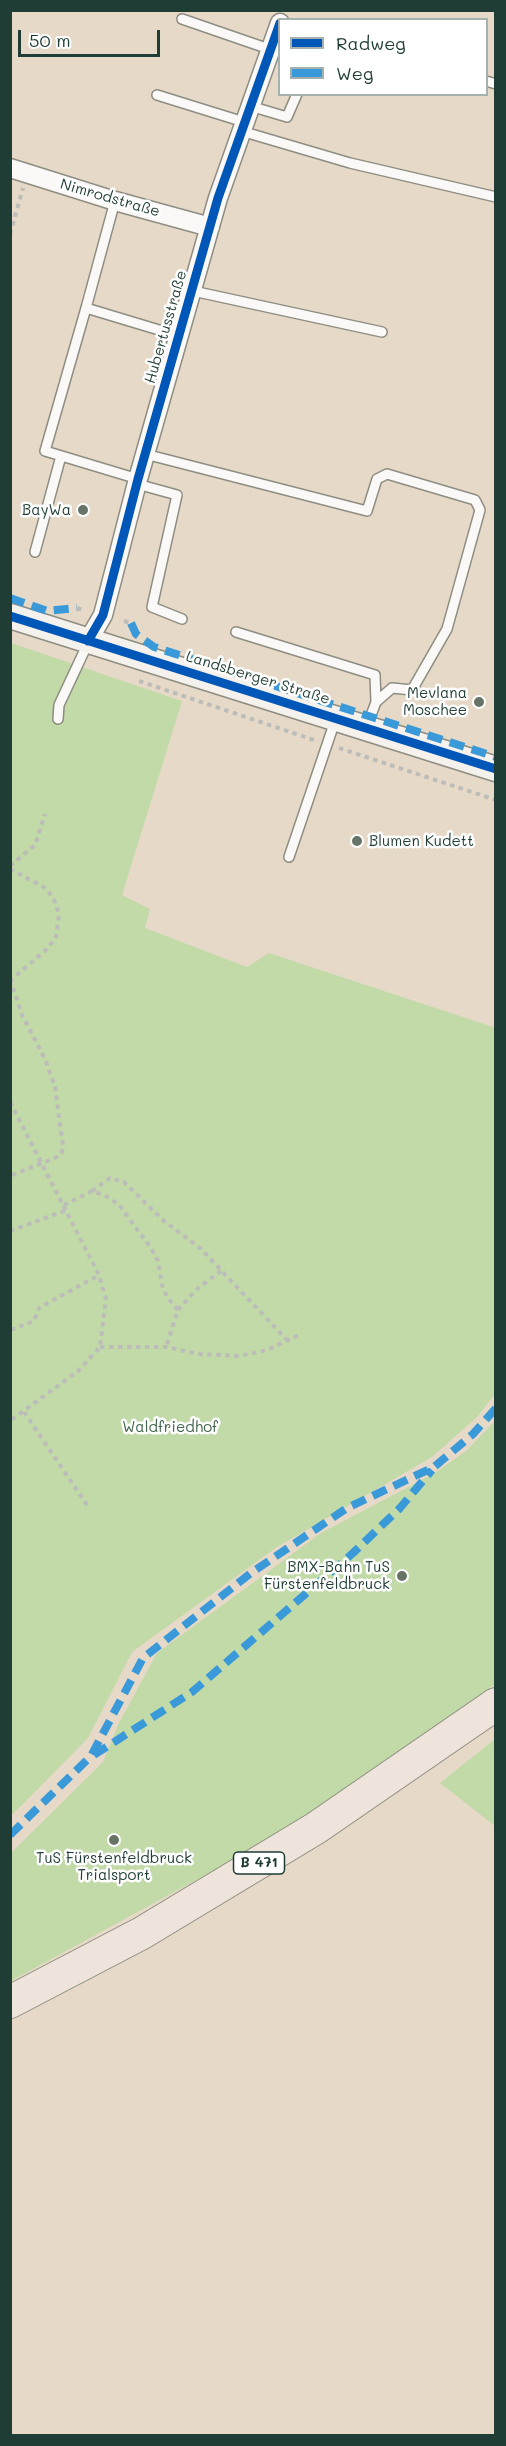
<!DOCTYPE html>
<html>
<head>
<meta charset="utf-8">
<style>
	body { margin:0 }
	#map { position:relative; width:506px; height:2446px; overflow:hidden; background:#e6d9c7; font-family:Mali,sans-serif }
	canvas { display:block }
	.frame { position:absolute; inset:0; border:12px solid #1f3d34; pointer-events:none }
	.legend { position:absolute; left:278px; top:18px; width:210px; height:78px; box-sizing:border-box; background:#fff; border:2px solid #a5b1ae; margin:0; padding:8px 10px; list-style:none; font-size:18px; color:#1f3d34 }
	.legend li { display:flex; align-items:center; gap:12px; height:30px }
	.legend b { width:30px; border:2px solid #a5b1ae }
	.scale { position:absolute; left:18px; top:30px; width:142px; height:27px; box-sizing:border-box; border:3px solid #1f3d34; border-top:0; padding-left:8px; font-size:18px; line-height:21px; white-space:nowrap; color:#1f3d34; -webkit-text-stroke:4px #fff; paint-order:stroke }
</style>
</head>
<body>
<div id="map">
<canvas width="506" height="2446"></canvas>
<div class="frame"></div>
<ul class="legend">
<li><b style="height:8px;background:#0057b8"></b>Radweg</li>
<li><b style="height:8px;background:#3a99d8"></b>Weg</li>
</ul>
<div class="scale">50 m</div>
</div>
<script>
const g = document.querySelector('canvas').getContext('2d');
g.lineJoin = 'round';
function fill(path, color) { g.fillStyle = color; g.fill(path, 'evenodd'); }
const toPath = rows => new Path2D(rows.map(r => 'M' + r).join(''));
function stroke(path, color, width, dash) { g.strokeStyle = color; g.lineWidth = width; g.lineCap = dash ? 'butt' : 'round'; g.setLineDash(dash || []); g.stroke(path); }
function label(font, color, halo, rows, align = 'center') {
  g.font = font + ' Mali,sans-serif'; g.lineWidth = 5; g.setLineDash([]); g.textBaseline = 'middle'; g.strokeStyle = halo; g.fillStyle = color; for (const [text, x, y, turn = 0] of rows) {
    g.save(); g.translate(x, y); g.rotate((+turn || 0) * Math.PI / 180); g.textAlign = isNaN(turn) ? turn : align; if (halo) g.strokeText(text, 0, 0); g.fillText(text, 0, 0); g.restore();
  }
}
fill(toPath([
	[11,643,182,701,122,895,150,909,145,928,247,967,269,953,496,1028,495,1394,478,1416,432,1457,277,1547,132,1652,88,1738,11,1816],
	[495,1421,495,1684,466,1707,275,1837,11,1981,11,1853,103,1762,119,1723,157,1653,321,1533,435,1473,467,1450],
	[495,1739,495,1826,440,1783]
]), '#c1daa8');
const lane = toPath([
	[182,19,269,49],
	[486,81,496,84],
	[157,95,244,122],
	[250,106,287,117,297,94],
	[241,131,350,163,496,197],
	[193,291,382,332],
	[86,308,115,201],
	[145,454,367,511,377,479,387,474,475,500,480,510,447,629,412,690,392,688,376,702],
	[138,479,45,451,86,308,179,336],
	[137,484,177,495,152,607,182,619],
	[35,552,61,456],
	[236,632,375,675,376,702,367,726],
	[58,719,59,705,88,643],
	[289,857,335,721]
]);
const street = toPath([
	[10,168,115,201,210,227],
	[88,641,103,615,138,479,218,198,280,23]
]);
const secondary = toPath([
	[10,616,496,769]
]);
const highway = toPath([
	[10,2002,142,1933,316,1828,496,1704]
]);
stroke(lane, '#8e8d82', 12);
stroke(street, '#8e8d82', 21);
stroke(secondary, '#8e8d82', 27);
stroke(highway, '#8e8d82', 34);
stroke(toPath([
	[10,234,23,188],
	[77,608,83,610],
	[124,621,131,623],
	[139,681,314,740],
	[339,748,496,800],
	[10,866,35,845,45,814],
	[10,869,47,889,55,902,59,915,56,937,48,948,11,980],
	[10,979,22,1015,45,1059,55,1087,63,1146,62,1152,57,1157,10,1176],
	[10,1102,99,1275,106,1299,100,1347,78,1371,10,1421],
	[92,1191,110,1178,124,1182,164,1221,200,1248,288,1341],
	[64,1205,92,1191,108,1197,119,1205,151,1248,158,1261,162,1285,167,1297,178,1310,166,1347],
	[10,1231,67,1210],
	[178,1310,198,1288,221,1271],
	[11,1330,34,1321,39,1308,99,1275],
	[100,1347,166,1347,198,1354,240,1356,267,1350,299,1335],
	[24,1412,89,1508]
]), '#bcbdb9', 4, [4.5, 4.5]);
stroke(lane, '#fbf9f7', 9);
stroke(street, '#fbf9f7', 18);
stroke(secondary, '#f5f1ec', 24);
stroke(highway, '#eee4db', 32);
stroke(toPath([
	[10,598,47,611,77,608],
	[131,623,136,634,154,647,496,757],
	[94,1755,192,1692,353,1553,400,1508,432,1470],
	[10,1835,91,1756,143,1658,251,1573,347,1508,434,1467,473,1434,496,1408]
]), '#3a99d8', 8, [15, 8]);
stroke(toPath([
	[10,616,496,769],
	[88,641,103,615,138,479,218,198,280,23]
]), '#0057b8', 9);
for (const [x, y, r, color] of [
	[83,510,6,"#657467"],
	[479,702,6,"#657467"],
	[357,841,6,"#657467"],
	[402,1576,6,"#657467"],
	[114,1840,6,"#657467"]
]) { const dot = new Path2D(); dot.arc(x, y, r, 0, 2 * Math.PI); g.fillStyle = color; g.fill(dot); stroke(dot, '#fff', 2); }
for (const [x, y, w] of [
	[259,1863,51]
]) { const box = new Path2D(); box.roundRect(x - w / 2, y - 11, w, 22, 4.5); g.fillStyle = '#fff'; g.fill(box); stroke(box, '#1f3d34', 1.5); }
label('bold 14px', '#1f3d34', null, [
	["B 471",259,1863]
]);
label('15px', '#1f3d34', '#fff', [
	["Nimrodstraße",110,198,16],
	["Hubertusstraße",166,327,-74],
	["Landsberger Straße",258,678,17]
]);
label('15px', '#1f3d34', '#fff', [
	["BayWa",71,510],
	["Mevlana",467,693],
	["Moschee",467,710],
	["Blumen Kudett",369,841,"left"],
	["BMX-Bahn TuS",390,1567],
	["Fürstenfeldbruck",390,1584],
	["TuS Fürstenfeldbruck",114,1858,"center"],
	["Trialsport",114,1875,"center"]
], 'right');
label('15px', '#40644a', '#fff', [
	["Waldfriedhof",170,1427]
]);
</script>
</body>
</html>
